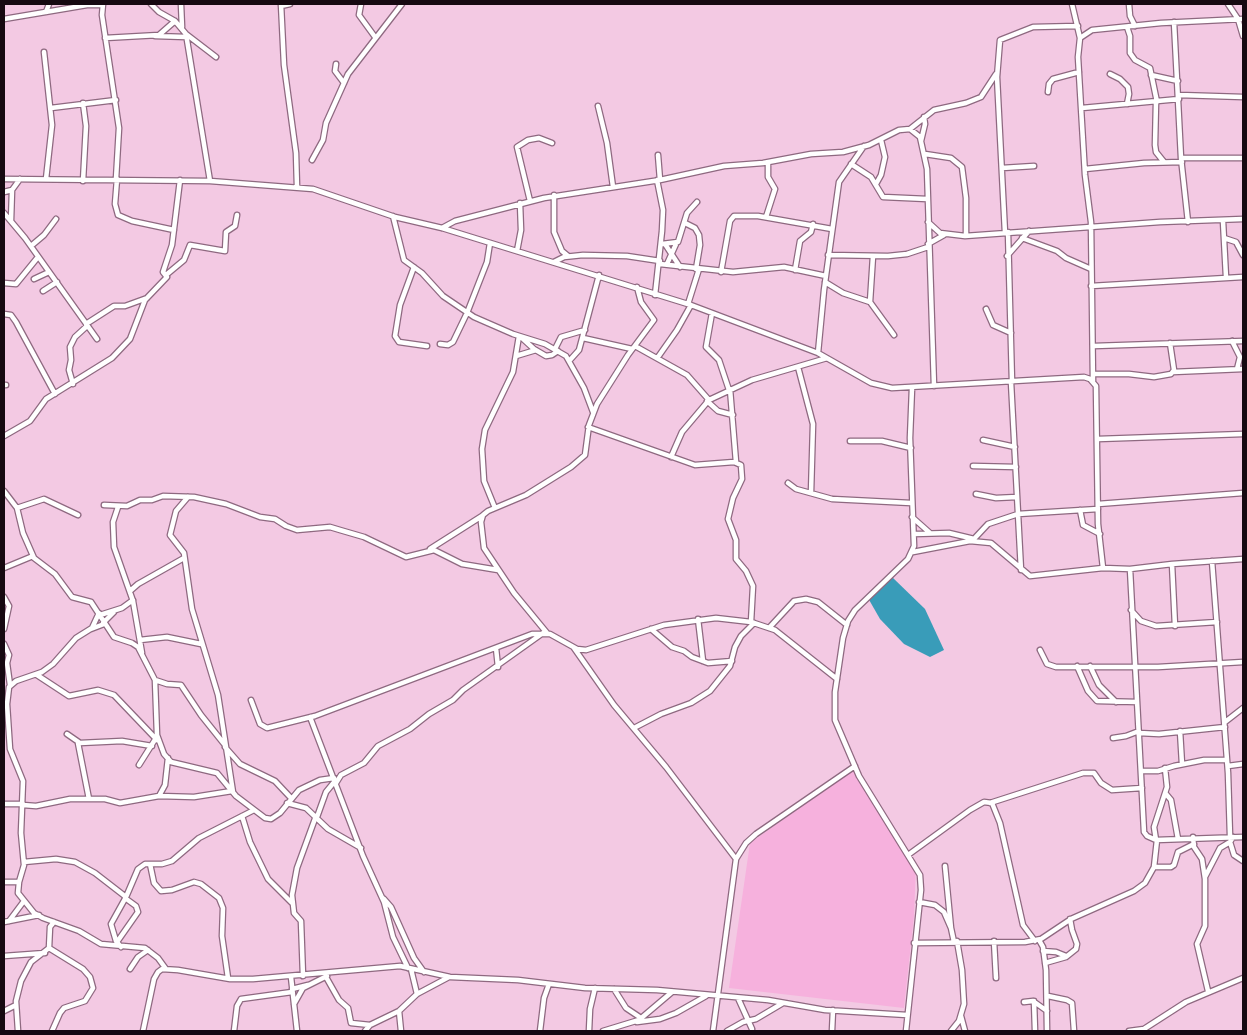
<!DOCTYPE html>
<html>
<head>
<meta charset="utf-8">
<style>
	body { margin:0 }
	#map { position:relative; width:1247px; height:1035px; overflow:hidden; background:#f3c9e3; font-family:Inter,sans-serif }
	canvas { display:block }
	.frame { position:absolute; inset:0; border:5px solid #160911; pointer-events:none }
</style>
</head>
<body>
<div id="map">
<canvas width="1247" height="1035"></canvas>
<div class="frame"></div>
</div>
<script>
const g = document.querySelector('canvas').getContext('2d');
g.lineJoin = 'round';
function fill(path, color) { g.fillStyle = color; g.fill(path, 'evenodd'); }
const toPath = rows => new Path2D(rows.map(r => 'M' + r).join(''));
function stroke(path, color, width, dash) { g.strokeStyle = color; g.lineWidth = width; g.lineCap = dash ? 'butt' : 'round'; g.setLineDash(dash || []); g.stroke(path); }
fill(toPath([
	[856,768,916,866,914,916,904,1008,729,988,750,843]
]), '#f6b1dd');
fill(toPath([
	[892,577,925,609,944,650,930,657,904,644,880,619,868,598,875,589]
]), '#399cb9');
const street = toPath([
	[103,4,102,15,119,128,116,179],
	[151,4,159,12,175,21,186,34,210,181],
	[181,4,182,27],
	[281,4,284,65,296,153,297,187],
	[361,4,359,15,375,37],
	[1072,4,1080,38],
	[1129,4,1130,16,1135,26],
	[1228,4,1238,19,1243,36],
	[281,6,290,4],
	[46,12,49,4],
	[4,19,87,5,103,5],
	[1174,22,1181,158,1188,222],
	[1127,27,1130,36,1130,53,1135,60,1150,68,1157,102],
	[186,34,216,57],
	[155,36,186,37],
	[105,38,159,35,175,21],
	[44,52,52,125,46,179],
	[336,64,335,71,344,83],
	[1110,74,1120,79,1128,87,1129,94,1127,104],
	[1151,75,1178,81],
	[1048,92,1049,84,1053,79,1079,72],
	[1179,95,1243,97],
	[1156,102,1155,145,1156,152,1164,162],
	[598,106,607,143,613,187],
	[51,108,116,100],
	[1082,108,1179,99],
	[910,129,934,110,966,103,981,97,996,74],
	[921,141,925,124,924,117],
	[925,154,951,158,962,167,966,198,966,236],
	[658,155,660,180],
	[1181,158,1243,158],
	[312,160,323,140,326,123,348,74,402,4],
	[851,164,871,177,883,197,927,199],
	[1002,168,1034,166],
	[1085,169,1144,163,1182,162],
	[4,179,210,181,313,189,395,217,442,228,691,305,818,353,871,383,892,388,1084,377,1090,379,1096,386,1098,524,1103,568],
	[117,179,115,204,118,215,132,221,174,230],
	[83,181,86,126,83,103],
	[876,184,881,175,885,157,881,140],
	[4,192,12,190,20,179],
	[554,195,554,232,562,251,568,256],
	[530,201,517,147,528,140,539,138,552,143],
	[4,213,25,238,97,339],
	[393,216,404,260,422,273,443,296,474,317,513,334,545,344,566,356,584,388,593,412],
	[766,217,775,189,768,177,768,162],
	[11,221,12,190],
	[1223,221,1226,277],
	[928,222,940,233,965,236,1160,222,1243,219],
	[685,223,695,228,699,235,700,245,696,269],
	[442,228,455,221,544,198,660,180,724,166,763,163,811,154,843,152,869,145,899,130,910,129,920,137,927,169,934,386],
	[1008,232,1012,382],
	[1005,233,997,77,1000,40,1033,27,1078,26],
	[1022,238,1057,251,1066,258,1091,269],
	[1224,238,1236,242,1243,255],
	[662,244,678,242,687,213,697,202],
	[665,244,680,267],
	[928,244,944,235],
	[31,246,44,235,56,219],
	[517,251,521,230,520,203],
	[828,255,888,256,907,254,928,247],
	[1007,256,1029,231],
	[554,262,564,257,583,255,627,256,660,261],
	[660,264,733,272,784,267,826,276],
	[667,264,676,244],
	[414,267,400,305,395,336,399,342,427,346],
	[795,270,800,241,811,232,813,224],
	[721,272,730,221,734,216,758,216,832,229],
	[166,275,184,260,190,245,225,251,226,232,235,226,237,215],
	[34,279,49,272],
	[825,282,843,293,870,302,894,335],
	[4,283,16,284,38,257],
	[1091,286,1243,277],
	[43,291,57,282],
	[655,295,662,231,663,210,657,180],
	[870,302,873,256],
	[688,304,699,269],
	[986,309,993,325,1011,333],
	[467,313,487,262,490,243],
	[712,313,706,347,719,360,729,390],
	[4,314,11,315,16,322,55,394],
	[86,324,114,306,125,306,147,298],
	[522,338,534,349,546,356,552,355,558,351],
	[583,338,632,349],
	[1232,341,1240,357,1237,369],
	[440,344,448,345,453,342,467,313],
	[635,346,687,375,709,400],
	[1094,346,1243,341],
	[555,349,561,337,585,330],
	[818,353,824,290,839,182,864,146],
	[516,356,536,350],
	[658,357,677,330,691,305],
	[570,360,579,350,599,275],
	[798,367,813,424,811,493],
	[1173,372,1243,369],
	[1093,374,1129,374,1154,377,1171,374,1174,370,1170,343],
	[1011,382,1021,570],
	[1093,382,1091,222,1085,175,1078,57,1080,38,1092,30,1161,23,1243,19],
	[73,384,69,370,71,360,70,347,75,337,87,326],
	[4,385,6,385],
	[730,389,736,462],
	[707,401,718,411,733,415],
	[588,427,695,465,734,462,741,465,742,479,733,498,728,519,736,540,736,559,746,571,753,586,751,622],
	[4,436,30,421,46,399,112,358,130,339,145,300,167,277,163,272,172,245,180,180],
	[1098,439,1243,434],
	[983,440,1015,447],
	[850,441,882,441,911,448],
	[671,457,682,432,709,400,752,380,827,358],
	[973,466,1016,467],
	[788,483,796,489,832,499,911,503],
	[4,491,17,508,44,499,78,515],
	[976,494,996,498,1017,497],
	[188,497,176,511,170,535,184,553,192,609,218,695,233,792],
	[1098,504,1243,493],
	[104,505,127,506,140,500,152,500,163,496,194,497,226,504,260,517,275,519,286,526,297,530,330,527,340,530,364,537,406,557,434,550,462,564,498,570],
	[118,507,113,522,114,547,133,601,142,653],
	[17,508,23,533,34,558,55,574,72,597,91,602,114,637,132,643,138,647,155,680,157,735,164,754,171,762,217,773,236,796,265,818,271,819,280,813,299,790,320,780,334,778],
	[495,508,484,481,482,449,485,430,513,372,519,336],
	[1080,510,1083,525,1100,534],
	[1018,514,1098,509],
	[912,517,930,533],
	[914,534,949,533,974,539],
	[973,540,988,524,1018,514],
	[430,549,482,516],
	[913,552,970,541,991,543,1030,576,1103,568,1130,569,1172,564,1243,559],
	[1212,561,1228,773,1230,836],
	[1172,564,1175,626],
	[4,568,33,556],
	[1130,569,1144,832,1147,836,1156,840,1243,837],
	[130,591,138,584,184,558],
	[4,597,9,606,4,629],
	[1131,610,1141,621,1156,626,1217,622],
	[99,613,92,628,76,638,53,664,42,672,16,681,9,687,7,704,10,749,23,781,21,833,24,865,19,882,18,893,34,913,43,918,79,931,101,944,145,948,158,958,166,969],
	[100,615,122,608,133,600],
	[698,619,703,661],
	[103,623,114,612],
	[769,628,794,601,806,599,818,602,847,625],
	[91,629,104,624],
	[651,629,672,647,684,651,692,657,708,663,732,661],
	[547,633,514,593,484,548,481,522,483,515,488,511,526,495,571,467,585,455,589,425,597,404,628,355,654,320,641,302,637,287],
	[140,640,167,637,201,644],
	[4,644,9,655,7,663,10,685],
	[496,648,498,667],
	[574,648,614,705,666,767,736,859],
	[1040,650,1047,664,1056,667,1158,667,1243,662],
	[1077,666,1088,691,1097,701,1137,702],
	[1090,666,1099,685,1116,702],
	[37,675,69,696,98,690,114,695,157,740],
	[155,680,167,684,181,685,201,715,225,745],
	[251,700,260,724,267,728,315,716,532,634,550,634,577,649,586,650,664,625,716,618,751,622,775,630,837,679],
	[310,717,363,856,384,902,393,937,408,968],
	[1225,722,1243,708],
	[634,728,661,714,691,703,710,691,730,666,735,647,741,636,754,623],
	[1180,731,1182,764],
	[1139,733,1159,734,1225,727],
	[67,734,80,743,122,741,152,746],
	[1113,738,1126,736,1139,731],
	[78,743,89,799],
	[225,747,240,764,275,781,291,798],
	[139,765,156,738],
	[1228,766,1243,764],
	[1141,771,1158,771,1174,766,1204,760,1227,760],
	[336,783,341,775,364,763,378,746,410,729,429,714,453,700,463,690,543,633],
	[1166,794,1171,800,1178,839],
	[159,796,165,785,168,758],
	[287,803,306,808,328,829,361,848],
	[990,803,1083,773,1094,773,1101,783,1112,790,1142,788],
	[4,804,23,804],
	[23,805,36,806,70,799,105,799,120,803,159,796,194,797,232,791],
	[242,816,250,842,268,879,292,903],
	[317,817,326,792,335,781],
	[1193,837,1194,847,1202,859,1205,879,1205,926,1197,944,1208,991],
	[1156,840,1154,827,1167,787,1165,768],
	[1230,842,1234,855,1243,861],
	[908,855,970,810,984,802,992,803,1000,823,1023,925,1035,941],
	[24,862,56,859,75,862,95,873,126,897],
	[150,864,154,883,161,891,172,890,194,882,201,884,219,898,223,908,222,936,228,978],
	[945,866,951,928],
	[1154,867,1171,867,1174,865,1178,852,1194,844],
	[1205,877,1220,848,1230,842,1233,837],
	[4,882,19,882],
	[384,899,391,907,414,958,424,972],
	[919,902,935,905,944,912,951,928,954,942],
	[9,921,24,901],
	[4,922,39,915],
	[1039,940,1043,947,1046,970,1047,1031],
	[994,941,996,978],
	[117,942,138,912,136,906,125,898],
	[914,943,1025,942,1041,939,1071,919,1134,891,1145,883,1154,867,1157,840],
	[121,947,116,941,111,924,126,897,138,869,145,864,162,864,172,861,199,838,254,810],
	[49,948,83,969,90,977,93,988,85,1001,64,1008,60,1013,52,1031],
	[1043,951,1056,952,1066,956],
	[4,956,45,953],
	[1045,963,1066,957,1076,949,1077,944,1072,930,1070,919],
	[130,969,138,957,148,950],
	[411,969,417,994],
	[303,976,301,921,294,913,292,895,297,868,316,816],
	[291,977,297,1031],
	[326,977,339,1000,348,1008,351,1023,370,1025],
	[292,989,308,985],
	[614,989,626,1008,641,1018],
	[1048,996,1067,1000,1072,1003,1074,1031],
	[738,998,752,1029],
	[1034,1001,1035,1031],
	[1024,1002,1033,1001,1047,1011],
	[294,1004,303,988,327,976],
	[4,1011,16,1005],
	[399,1011,401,1031],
	[961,1016,965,1031],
	[637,1022,660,1019,676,1013,706,996],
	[18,1031,16,1001,21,981,31,962,49,948,50,927,54,922],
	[143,1031,154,979,158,972,162,969,178,970,230,979,253,979,400,966,450,977,518,980,585,988,657,990,768,1000,825,1010,907,1015],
	[234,1031,237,1006,241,999,292,992],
	[365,1031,370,1025,399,1011,417,994,449,977],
	[540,1031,544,998,549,984],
	[589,1031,590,1009,595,988],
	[603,1031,639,1020,672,992],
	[713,1031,736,859,746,843,756,834,855,766],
	[727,1031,743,1022,756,1019,783,1003],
	[832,1031,833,1010],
	[906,1031,921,890,920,875,859,776,835,720,835,692,843,638,848,621,855,610,908,559,914,546,910,438,912,388],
	[951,1031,959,1021,964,1004,962,970,957,941],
	[1129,1031,1144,1029,1186,1002,1243,978]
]);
stroke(street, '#8e6980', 7);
stroke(street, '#fff', 4.5);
</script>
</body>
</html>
